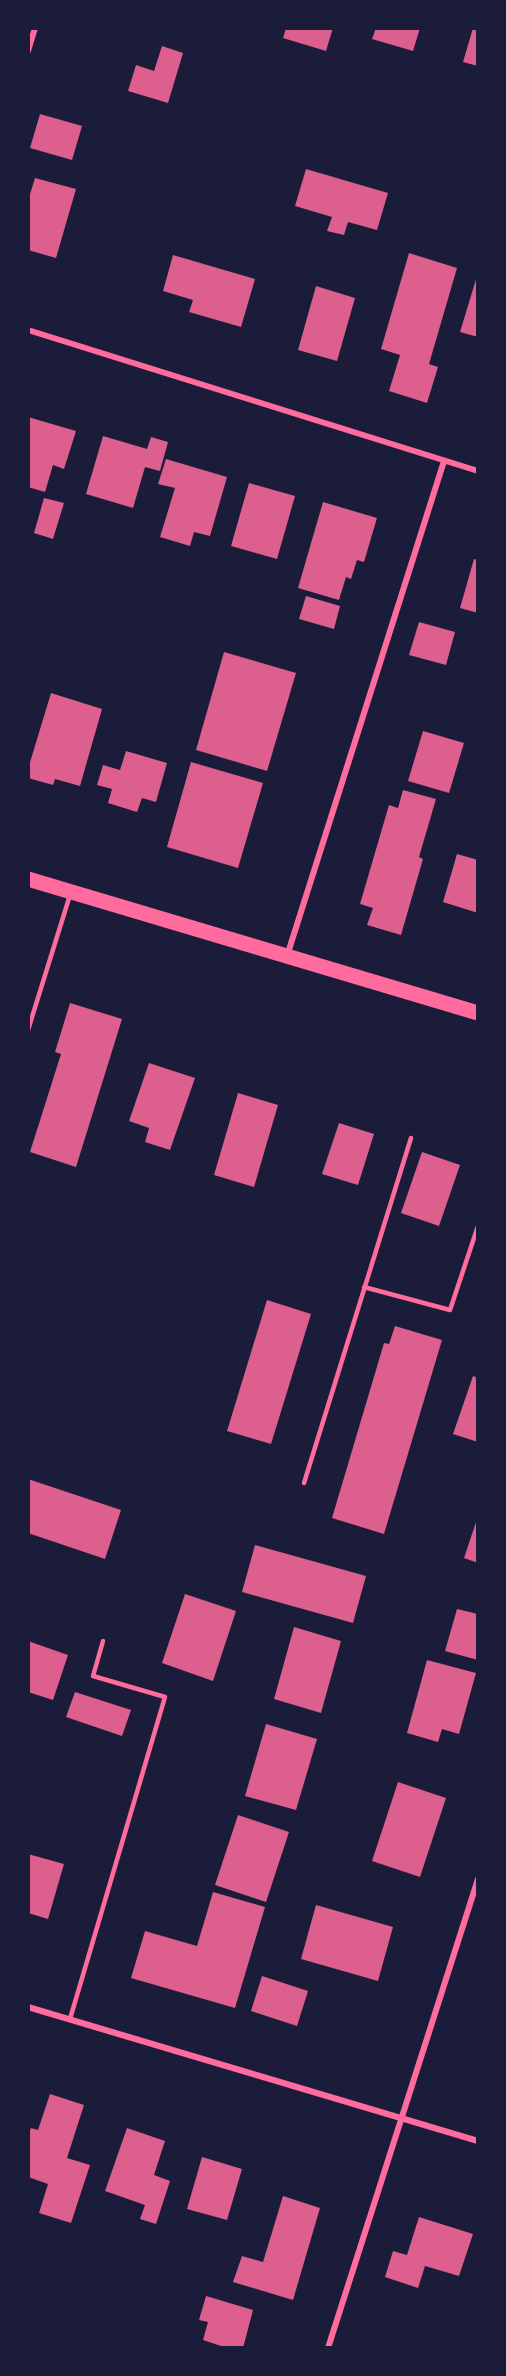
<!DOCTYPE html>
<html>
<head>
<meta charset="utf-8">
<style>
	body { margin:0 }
	#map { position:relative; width:506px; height:2376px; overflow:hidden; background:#1b1b3a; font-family:"IBM Plex Sans",sans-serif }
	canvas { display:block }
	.frame { position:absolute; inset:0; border:30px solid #1b1b3a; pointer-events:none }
</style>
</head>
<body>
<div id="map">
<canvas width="506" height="2376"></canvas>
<div class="frame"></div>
</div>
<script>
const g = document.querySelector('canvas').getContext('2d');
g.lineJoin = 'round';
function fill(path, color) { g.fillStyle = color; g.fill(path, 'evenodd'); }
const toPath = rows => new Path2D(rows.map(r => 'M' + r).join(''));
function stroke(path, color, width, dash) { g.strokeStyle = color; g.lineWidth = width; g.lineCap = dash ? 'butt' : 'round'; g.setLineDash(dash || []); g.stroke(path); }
fill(toPath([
	[286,28,333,28,326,51,283,38],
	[376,28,420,28,413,51,372,39],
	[473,28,478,28,478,66,463,62],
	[162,46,183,53,168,103,128,91,136,65,154,71],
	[40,114,82,126,72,160,30,148],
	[306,169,388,193,377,230,348,222,344,235,327,231,332,217,295,206],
	[35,178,76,189,56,258,28,250,28,201],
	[409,253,457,268,429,364,438,367,427,403,389,391,400,355,381,349],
	[173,255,255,279,241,327,189,312,193,300,163,291],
	[477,276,478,276,478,337,460,332],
	[316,286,355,298,337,361,298,350],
	[28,417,76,431,64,469,53,465,45,492,28,487],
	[103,436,147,449,151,437,168,442,160,471,145,467,133,508,86,494],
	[166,459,227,477,210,536,194,532,190,546,160,537,175,488,158,484],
	[249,483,295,496,277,559,231,546],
	[44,498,64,503,53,539,34,533],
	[323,502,377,518,364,562,357,560,351,579,346,577,339,600,298,588],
	[474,559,478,560,478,613,460,608],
	[306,596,340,606,334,629,299,619],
	[419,622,455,632,446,665,409,655],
	[224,652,296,673,267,771,196,750],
	[51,693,102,709,80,786,55,779,53,785,28,778,28,769],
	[423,731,464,743,449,793,408,781],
	[126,751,167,763,156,802,142,798,137,812,108,803,112,789,97,785,103,765,120,770],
	[191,762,263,783,238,868,167,847],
	[403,790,436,799,419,857,423,859,401,935,367,925,373,908,360,904,389,805,398,808],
	[457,854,478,860,478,913,443,902],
	[70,1003,122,1019,76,1167,30,1152,61,1054,55,1052],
	[149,1063,195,1078,170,1150,145,1142,149,1128,129,1121],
	[238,1093,278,1105,254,1187,214,1175],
	[339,1123,374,1134,358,1185,322,1174],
	[422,1152,460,1165,439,1226,401,1213],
	[267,1300,311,1314,271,1444,227,1431],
	[395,1326,442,1340,384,1534,332,1518,384,1343,389,1344],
	[473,1376,478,1378,478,1442,453,1434],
	[28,1479,121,1510,105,1559,28,1533],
	[477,1519,478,1519,478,1563,464,1558],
	[255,1545,366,1576,353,1623,242,1592],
	[185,1594,236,1611,213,1681,162,1663],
	[457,1609,478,1614,478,1660,445,1651],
	[294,1627,341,1641,321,1713,274,1699],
	[28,1641,68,1655,53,1700,28,1692],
	[427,1660,476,1673,459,1734,442,1729,438,1742,407,1733],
	[75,1692,131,1710,122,1736,66,1717],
	[266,1724,317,1739,296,1810,245,1796],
	[398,1782,446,1798,420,1877,372,1861],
	[238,1815,289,1832,266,1902,215,1885],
	[28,1854,64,1864,48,1919,28,1913],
	[213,1892,265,1907,235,2008,131,1978,145,1931,197,1946],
	[316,1905,393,1927,378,1981,301,1959],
	[262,1976,308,1991,297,2026,251,2011],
	[50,2094,84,2105,67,2158,90,2165,71,2223,39,2213,48,2184,28,2177,28,2135,31,2128,38,2130],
	[127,2128,165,2141,154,2175,170,2181,156,2224,140,2219,145,2205,105,2191],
	[202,2157,242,2169,227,2220,187,2209],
	[283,2196,320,2208,293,2300,233,2282,242,2256,263,2262],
	[419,2217,473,2234,459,2276,425,2266,418,2288,385,2277,393,2251,407,2255],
	[206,2296,253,2310,243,2348,227,2348,203,2340,208,2322,199,2320]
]), '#dd5f8e');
stroke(toPath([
	[28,1030,70,895],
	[364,1287,450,1310,478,1226],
	[304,1483,411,1138],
	[70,2019,165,1697,93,1676,103,1641]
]), '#ff6b9d', 4.5);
stroke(toPath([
	[28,51,35,28],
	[28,330,478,471],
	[287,956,444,461],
	[28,2007,478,2141],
	[328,2348,478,1879]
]), '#ff6b9d', 6);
stroke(toPath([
	[28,879,478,1013]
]), '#ff6b9d', 15);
</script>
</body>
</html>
